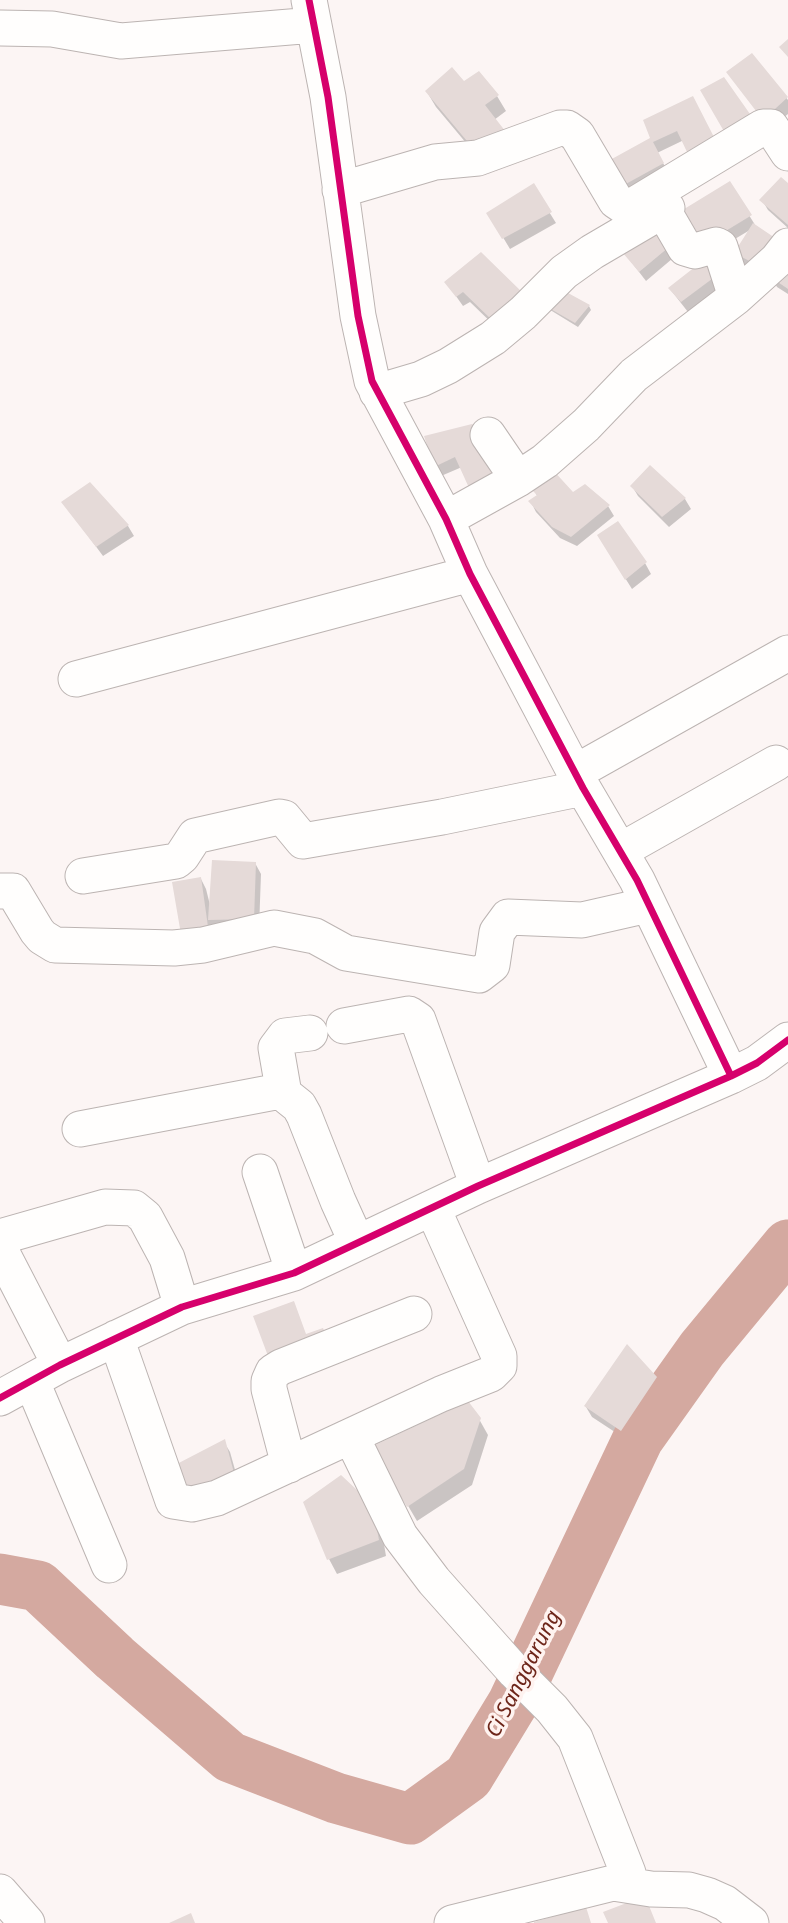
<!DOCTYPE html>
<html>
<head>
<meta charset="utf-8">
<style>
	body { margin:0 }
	canvas { display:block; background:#fcf5f4 }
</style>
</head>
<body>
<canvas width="788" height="1923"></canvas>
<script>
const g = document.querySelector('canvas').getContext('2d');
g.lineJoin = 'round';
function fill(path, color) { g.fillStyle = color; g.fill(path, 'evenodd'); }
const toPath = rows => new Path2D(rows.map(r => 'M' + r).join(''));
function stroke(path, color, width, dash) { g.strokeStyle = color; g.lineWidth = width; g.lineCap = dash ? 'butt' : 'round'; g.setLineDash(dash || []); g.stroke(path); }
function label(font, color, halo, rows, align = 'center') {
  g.font = font + ' "Noto Sans",sans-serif'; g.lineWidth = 7; g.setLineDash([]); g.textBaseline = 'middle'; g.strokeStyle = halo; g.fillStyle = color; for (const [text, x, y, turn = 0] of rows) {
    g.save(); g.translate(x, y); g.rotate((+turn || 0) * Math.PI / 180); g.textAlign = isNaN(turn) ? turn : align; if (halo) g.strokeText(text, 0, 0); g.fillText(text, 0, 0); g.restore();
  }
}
fill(toPath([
	[751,55,788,100,788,114,770,129],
	[464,83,497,96,506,111,494,120,487,168,436,107,427,92],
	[698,108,684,140,657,153,669,173,631,194,612,161,653,139],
	[729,183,757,228,767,277,742,263,736,253,750,230,708,255],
	[533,186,556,223,510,249,489,214],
	[788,186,788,228,768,210,762,200],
	[656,222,679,253,646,281,619,246],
	[481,254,501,332,470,302,463,306,446,282],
	[709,259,724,284,688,312,670,289],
	[788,260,788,294,777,287,771,276],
	[589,306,591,310,578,327,547,308],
	[472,426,462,467,441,476,436,466],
	[650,467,685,499,691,509,669,527,638,496,632,486],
	[90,484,128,526,134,536,103,556,63,502],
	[533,489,572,495,608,506,614,516,577,546,560,538,536,512,531,502,538,497],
	[605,546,645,563,651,574,632,589],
	[255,863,261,874,259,929,215,930,211,924,214,945,190,955,201,879,206,889,210,905],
	[656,1378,662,1389,627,1440,592,1417,586,1407],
	[479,1419,488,1435,472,1485,417,1521,374,1448],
	[224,1442,230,1452,239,1484,192,1501],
	[380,1521,386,1556,337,1574,329,1559]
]), '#0003');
stroke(toPath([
	[0,1579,38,1586,115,1658,230,1757,336,1798,410,1819,468,1777,513,1703,638,1439,702,1349,788,1245]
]), '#d4a9a0', 51);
fill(toPath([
	[788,39,788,57,779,47],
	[752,53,788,97,763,120,726,72],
	[452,67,464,81,479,71,499,95,485,105,509,136,477,153,425,91],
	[724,77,757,124,729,140,700,90],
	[693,96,716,141,688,154,677,131,653,142,664,163,624,185,610,160,650,138,643,120],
	[781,177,788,183,788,225,759,200],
	[730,181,752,215,701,246,676,214],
	[534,183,552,212,502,239,486,213],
	[656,220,675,242,639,272,617,246],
	[753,223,781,242,761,267,734,253],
	[481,252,524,294,495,323,463,292,456,297,444,282],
	[709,256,720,273,681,302,668,288],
	[788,258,788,289,769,276],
	[557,287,590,305,575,323,542,304],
	[472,424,506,479,470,490,455,457,434,467,424,436],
	[650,465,686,498,662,517,630,486],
	[552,469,573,492,585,484,610,505,571,537,552,527,528,501,537,495,531,489],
	[90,482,129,525,96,547,61,502],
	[618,521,647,562,625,580,597,535],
	[212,860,256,862,254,919,208,920],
	[201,877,209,934,183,946,172,882],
	[294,1301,306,1334,323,1328,329,1342,271,1364,253,1316],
	[627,1344,657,1377,621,1431,584,1406],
	[468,1401,481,1418,464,1469,407,1507,371,1447],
	[225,1439,234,1473,184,1491,173,1466],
	[341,1475,372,1504,379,1540,327,1560,303,1502],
	[645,1896,656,1923,608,1923,603,1912],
	[586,1907,591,1923,534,1923,534,1922],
	[191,1913,195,1923,169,1923]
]), '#e5dad8');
const minor = toPath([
	[309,0,328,97,358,316,372,381,446,519,470,574,524,676,583,788,637,880,731,1076],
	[0,28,52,29,121,41,314,25],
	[340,190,435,162,478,158,560,128,567,128,577,135,616,201,625,207,634,205,763,127,771,127,788,153],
	[663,210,685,248,695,251,716,245,720,247,736,297],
	[377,392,421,379,448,366,493,338,523,313,564,272,592,252,667,208],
	[488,435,518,479],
	[446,519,518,479,545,461,586,425,634,375,736,297,777,260,788,246],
	[76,679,470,574],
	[576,772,788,653],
	[620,851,776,763],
	[83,876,176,861,182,856,195,836,279,817,284,818,303,841,442,817,583,788],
	[0,891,13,891,37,931,42,937,55,945,174,948,203,945,274,928,315,936,346,953,479,975,492,965,497,932,508,917,582,920,648,905],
	[344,1026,409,1014,418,1020,478,1186],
	[284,1094,276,1048,285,1036,310,1033],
	[80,1129,275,1092,284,1094,299,1106,304,1115,338,1201,357,1243],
	[260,1172,294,1273],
	[0,1237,105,1207,134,1208,145,1217,167,1258,182,1307],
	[0,1249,60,1365],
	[116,1338,173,1501,192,1504,217,1498,441,1394,491,1374,499,1366,499,1356,433,1209],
	[32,1382,109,1565],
	[0,1398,60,1365,182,1307,294,1273,478,1186,731,1076,757,1063,788,1040],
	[351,1436,400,1536,434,1581,515,1672,552,1709,575,1738,628,1873,625,1878,613,1883,452,1923],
	[289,1465,269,1389,269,1381,273,1372,281,1367,414,1314],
	[613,1883,651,1889,689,1890,707,1895,725,1903,751,1923],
	[0,1892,27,1923]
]);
stroke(minor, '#bcb4b2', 37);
stroke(minor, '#fffefd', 35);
stroke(toPath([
	[309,0,328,97,358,316,372,381,446,519,470,574,524,676,583,788,637,880,731,1076],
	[0,1398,60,1365,182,1307,294,1273,478,1186,731,1076,757,1063,788,1040]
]), '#d6006c', 7);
label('italic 21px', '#6e261a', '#fff3f0', [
	["Ci Sanggarung",524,1674,-63]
]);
</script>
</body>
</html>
